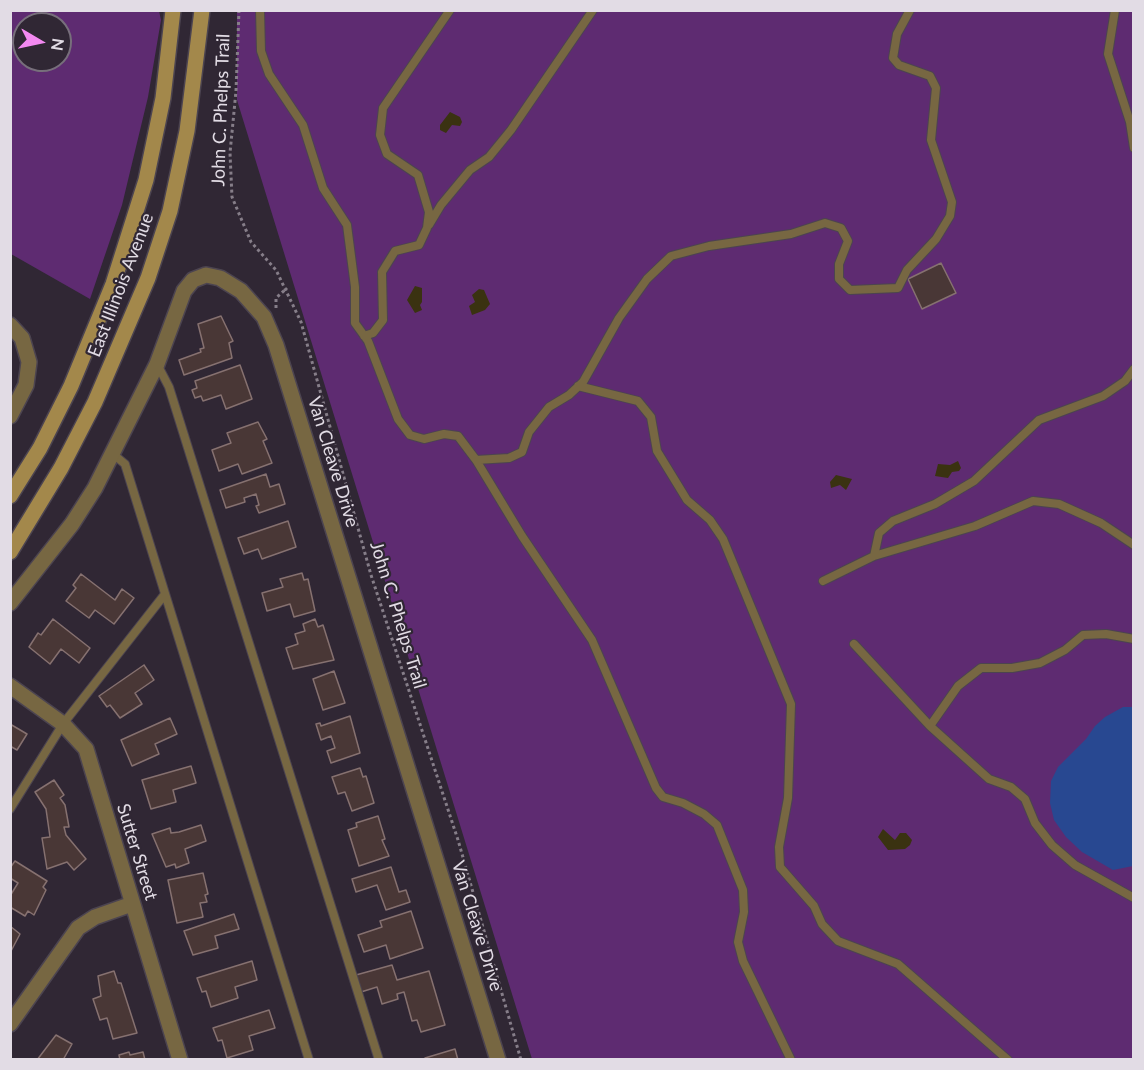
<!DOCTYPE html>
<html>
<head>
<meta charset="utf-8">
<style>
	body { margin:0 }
	#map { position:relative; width:1144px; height:1070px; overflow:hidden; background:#302734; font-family:Lato,sans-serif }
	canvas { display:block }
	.frame { position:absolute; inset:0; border:12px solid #e2dce5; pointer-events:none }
	.north { position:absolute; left:12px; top:12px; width:60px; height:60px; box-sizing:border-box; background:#302734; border:2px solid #776f7b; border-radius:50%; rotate:99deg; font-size:16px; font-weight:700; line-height:24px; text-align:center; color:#e2dce5 }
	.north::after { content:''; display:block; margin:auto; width:21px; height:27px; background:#f389f1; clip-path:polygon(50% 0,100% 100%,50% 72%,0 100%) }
</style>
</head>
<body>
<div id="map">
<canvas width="1144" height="1070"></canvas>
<div class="frame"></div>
<div class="north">N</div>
</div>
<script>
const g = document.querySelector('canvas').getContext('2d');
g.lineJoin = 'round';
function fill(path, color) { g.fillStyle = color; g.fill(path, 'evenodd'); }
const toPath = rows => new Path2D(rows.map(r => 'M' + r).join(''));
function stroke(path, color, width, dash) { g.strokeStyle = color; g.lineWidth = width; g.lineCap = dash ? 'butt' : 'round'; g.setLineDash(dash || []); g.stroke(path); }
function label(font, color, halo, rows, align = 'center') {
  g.font = font + ' Lato,sans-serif'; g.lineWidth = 4.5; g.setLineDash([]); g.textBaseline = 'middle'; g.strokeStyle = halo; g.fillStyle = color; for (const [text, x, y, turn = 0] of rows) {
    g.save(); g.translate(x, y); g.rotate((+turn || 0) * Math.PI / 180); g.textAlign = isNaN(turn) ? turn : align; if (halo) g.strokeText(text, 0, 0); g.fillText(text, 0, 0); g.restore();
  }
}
fill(toPath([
	[11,10,159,11,161,20,148,97,122,205,90,299,11,254],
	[24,24,60,24,60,60,24,60],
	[237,11,1133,11,1133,1059,532,1059,237,100]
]), '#5e2b71');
fill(toPath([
	[450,112,460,117,462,122,460,126,452,125,446,133,440,130,440,125],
	[415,286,422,288,422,302,420,305,422,310,415,313,407,300],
	[479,289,484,290,490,304,485,310,472,315,469,306,475,302,472,295],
	[958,461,961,468,959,471,952,472,948,478,935,476,938,464,950,465],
	[836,475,852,479,846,490,840,485,831,488,830,482],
	[883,829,895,840,900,833,906,833,912,840,910,845,905,849,888,850,878,837]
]), '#3a3211');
fill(toPath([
	[1123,707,1133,707,1133,866,1113,870,1082,852,1066,837,1054,820,1050,803,1051,781,1058,767,1086,739,1095,726,1105,717]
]), '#284891');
const building = toPath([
	[941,263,956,293,922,309,908,279,941,263],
	[221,316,233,341,229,343,232,358,184,375,179,360,201,352,200,349,204,348,198,324,221,316],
	[240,365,252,399,226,409,221,395,203,401,201,396,195,398,192,390,197,388,195,381,240,365],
	[258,422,267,439,263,441,272,463,242,474,238,464,219,471,212,450,231,443,227,433,258,422],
	[266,474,270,487,279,484,285,504,259,513,256,506,259,505,256,494,244,498,245,502,226,508,220,490,266,474],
	[288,521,296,547,262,559,258,549,244,554,238,538,288,521],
	[302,573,304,580,308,579,315,611,294,617,290,604,267,611,262,593,283,587,280,579,302,573],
	[81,574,115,600,122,589,134,598,114,624,95,610,89,618,66,601,76,588,73,585,81,574],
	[53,619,90,648,79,663,61,649,50,664,29,647,38,633,41,635,53,619],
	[315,619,318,627,323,625,334,660,293,669,286,648,298,644,295,634,305,631,303,624,315,619],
	[144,665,154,680,135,693,142,704,120,718,110,705,107,707,99,696,144,665],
	[334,671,345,703,323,710,313,679,334,671],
	[350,716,360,753,331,763,327,751,335,748,331,736,321,740,316,724,320,723,321,726,350,716],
	[170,718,177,734,155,744,159,754,132,766,121,740,170,718],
	[10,724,27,734,17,750,10,746,10,724],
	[191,766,196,783,173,790,176,802,151,809,142,780,191,766],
	[360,768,363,777,366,776,374,803,352,811,345,792,338,794,332,777,360,768],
	[54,780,64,795,60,798,65,805,69,827,64,827,66,835,86,859,74,870,67,862,47,869,42,838,50,837,46,809,35,792,54,780],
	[378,816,385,839,382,840,389,856,359,866,348,830,357,827,356,823,378,816],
	[201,825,206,841,185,849,189,863,176,868,175,864,166,867,152,834,170,828,171,833,179,832,201,825],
	[15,861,47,881,43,887,46,890,34,915,28,911,25,916,10,907,10,896,18,883,10,878,10,868,15,861],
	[391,867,399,892,406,890,410,902,386,910,377,885,356,892,352,879,391,867],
	[203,873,208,894,205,895,207,902,200,903,203,917,177,923,168,880,203,873],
	[411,911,423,948,390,959,386,945,364,952,358,935,382,927,380,921,411,911],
	[234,914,239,929,215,936,218,948,193,955,184,931,234,914],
	[10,926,20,934,10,953,10,926],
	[252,961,257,980,235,987,238,998,211,1007,206,991,202,992,197,978,252,961],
	[392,965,397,980,429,971,445,1025,421,1032,417,1020,412,1021,404,992,397,994,398,999,382,1004,377,987,361,992,356,975,392,965],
	[114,971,118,983,121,983,137,1033,113,1039,107,1018,100,1020,93,999,101,996,98,976,114,971],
	[269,1010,275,1028,249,1036,253,1050,227,1058,222,1040,218,1041,213,1028,269,1010],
	[56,1035,72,1044,63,1060,37,1060,56,1035],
	[455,1049,458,1060,426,1060,425,1058,455,1049],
	[129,1052,130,1055,143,1052,145,1060,120,1060,119,1055,129,1052]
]);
fill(building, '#493736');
stroke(building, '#867170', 1.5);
const lane = toPath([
	[260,10,261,51,269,74,303,125,323,188,347,225,355,287,355,323,368,341,398,419,410,435,424,439,444,434,458,436,476,460],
	[1115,10,1108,54,1130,122,1134,148],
	[429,225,441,205,470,170,489,157,511,130,593,10],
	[364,336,373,333,383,320,382,272,395,251,419,245,427,228,429,212,418,175,387,154,380,135,383,108,450,10],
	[157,364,169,387,379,1060],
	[578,386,638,401,651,417,657,451,687,500,710,520,723,539,791,704,788,798,779,847,780,867,814,906,822,924,838,941,898,964,1008,1060],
	[113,454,125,464,309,1060],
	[874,556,975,526,1033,501,1059,504,1101,523,1134,545],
	[823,581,874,556,879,533,893,521,935,504,974,481,1039,420,1103,396,1125,381,1134,369],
	[854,644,930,726,958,686,981,668,1012,668,1040,663,1065,650,1083,635,1106,634,1134,639],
	[930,726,989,779,1011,787,1025,799,1035,823,1052,845,1075,865,1134,898],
	[10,809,63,724,165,594],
	[791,1060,743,961,738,942,744,912,743,890,717,825,704,814,683,803,663,797,656,788,592,640,522,536,476,460,509,458,522,452,529,432,549,407,569,395,583,382,619,318,647,279,671,256,709,246,791,234,825,223,841,228,848,241,839,264,839,279,850,290,898,288,907,270,936,239,950,216,952,202,931,140,936,88,930,76,899,65,893,58,897,34,910,10]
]);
const street = toPath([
	[10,325,22,338,29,362,26,385,10,416],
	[10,603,72,524,95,488,157,364,184,291,193,280,206,275,220,278,241,291,264,317,276,345,498,1060],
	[10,686,63,724,86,749,180,1060],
	[10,1024,78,928,95,917,132,904]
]);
const secondary = toPath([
	[10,496,40,448,71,386,113,284,146,180,163,98,173,10],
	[10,552,61,468,95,402,148,278,170,211,187,131,202,10]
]);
stroke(lane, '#4c4450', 10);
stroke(street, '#4c4450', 18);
stroke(secondary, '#4c4450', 18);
stroke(toPath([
	[239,10,236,91,230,153,232,197,251,242,276,270,301,322,371,575,458,840,521,1060],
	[276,308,276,298,287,288]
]), '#867e89', 3, [3, 3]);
stroke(lane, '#776742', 8);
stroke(street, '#776742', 15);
stroke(secondary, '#a3884b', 15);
label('18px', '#e2dce5', '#302734', [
	["John C. Phelps Trail",221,110,-88],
	["East Illinois Avenue",121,285,-69],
	["Van Cleave Drive",333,462,73],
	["John C. Phelps Trail",398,615,73],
	["Sutter Street",137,852,73],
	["Van Cleave Drive",477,926,73]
]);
</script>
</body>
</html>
